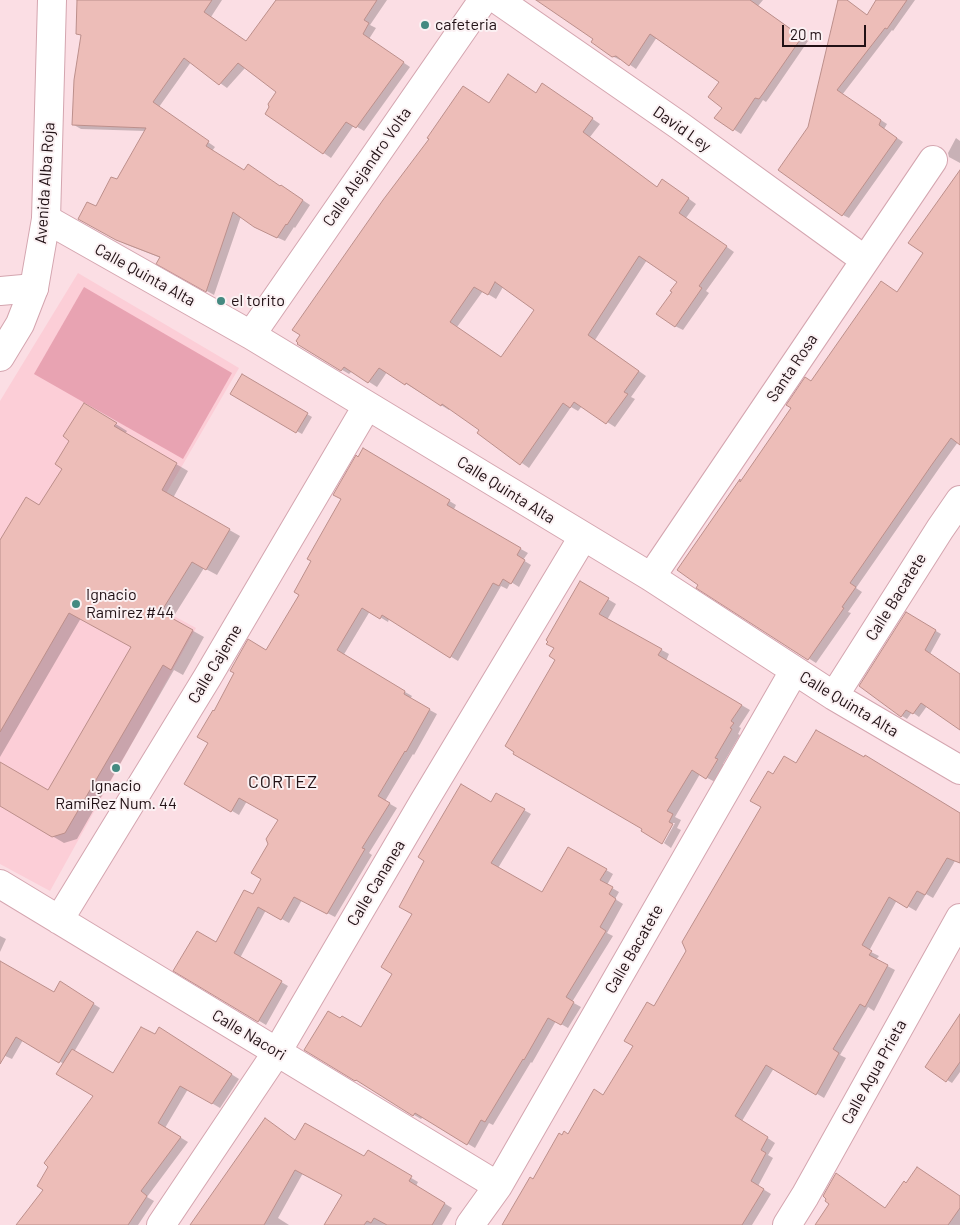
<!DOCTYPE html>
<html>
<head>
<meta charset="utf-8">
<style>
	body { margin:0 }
	#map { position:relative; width:960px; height:1225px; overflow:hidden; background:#fbdee4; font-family:Barlow,sans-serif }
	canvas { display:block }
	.scale { position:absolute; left:782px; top:25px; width:84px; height:22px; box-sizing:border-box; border:2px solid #211115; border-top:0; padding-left:6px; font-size:15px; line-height:18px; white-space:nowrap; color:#211115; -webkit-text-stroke:4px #fbf1f3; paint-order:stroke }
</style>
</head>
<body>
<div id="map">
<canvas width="960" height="1225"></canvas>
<div class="scale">20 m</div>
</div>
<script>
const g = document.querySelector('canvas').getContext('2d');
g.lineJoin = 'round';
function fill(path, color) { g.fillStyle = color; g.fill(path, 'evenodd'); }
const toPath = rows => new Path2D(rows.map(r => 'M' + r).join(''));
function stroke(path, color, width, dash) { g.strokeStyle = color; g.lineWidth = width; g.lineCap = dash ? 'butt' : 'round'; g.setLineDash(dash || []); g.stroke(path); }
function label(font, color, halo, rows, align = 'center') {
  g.font = font + ' Barlow,sans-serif'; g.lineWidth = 4; g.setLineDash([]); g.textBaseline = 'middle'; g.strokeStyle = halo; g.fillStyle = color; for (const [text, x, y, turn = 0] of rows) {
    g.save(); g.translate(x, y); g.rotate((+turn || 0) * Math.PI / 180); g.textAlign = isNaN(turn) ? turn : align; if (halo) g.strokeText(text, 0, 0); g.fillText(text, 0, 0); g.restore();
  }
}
fill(toPath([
	[78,273,239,368,164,497,108,580,196,628,50,891,0,864,0,401]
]), '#fcced7');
fill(toPath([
	[84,287,232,373,183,459,34,374]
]), '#e8a3b2');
fill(toPath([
	[79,0,222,0,211,17,247,42,276,0,387,0,370,25,376,28,369,39,410,67,364,131,354,125,331,158,267,114,277,91,245,68,227,88,191,62,159,107,215,147,212,151,244,171,289,191,310,205,295,228,294,227,285,241,263,231,241,216,214,295,158,263,161,258,125,244,80,219,96,208,117,181,146,131,81,129,74,125,82,36,77,33],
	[539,0,763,0,758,6,808,41,769,98,766,102,763,100,741,134,716,118,724,107,720,82,657,37,636,69,623,60,620,60,612,56,595,39],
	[839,0,846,0,868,16,878,0,915,0,893,31,892,30,842,95,887,124,884,129,903,142,849,218,843,215,809,128],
	[550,90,600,124,590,137,658,188,670,185,696,204,686,218,734,252,706,291,709,293,683,330,675,326,674,292,679,281,647,260,595,340,646,376,631,397,635,399,615,427,582,406,578,411,571,407,529,468,479,433,481,429,450,408,449,410,387,372,377,387,352,371,349,374,299,344,490,104],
	[503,287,536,310,502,358,457,327,483,291,496,299],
	[956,138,960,141,960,163,949,157,948,153],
	[960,172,960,443,958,442,940,467,856,588,862,592,848,612,851,613,816,663,698,588,700,585,679,570,740,481,741,481,812,382,897,293,925,253],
	[243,376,312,417,302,434,231,394],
	[95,411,127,431,125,434,188,471,173,498,240,536,217,575,204,568,172,619,204,637,183,675,174,670,77,839,64,843,0,805,0,763,48,791,132,647,81,618,0,757,0,542,40,507,64,469],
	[364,449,456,505,453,511,528,553,523,560,531,565,519,587,511,582,507,589,501,586,458,661,389,619,388,622,370,611,343,656,412,696,410,699,437,714,414,755,413,754,385,801,397,808,369,853,372,855,335,917,302,900,289,923,266,910,240,958,288,986,266,1025,175,970,216,944,253,896,263,879,269,844,280,820,247,801,239,815,186,784,209,743,214,713,267,651,300,594],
	[581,583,616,604,607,620,669,654,666,661,750,710,739,727,741,728,738,734,740,735,723,764,725,765,715,782,700,774,675,817,681,820,677,828,681,830,671,848,664,843,675,823,672,823,662,842,643,829,557,659,556,648],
	[906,613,941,634,930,654,960,675,960,729,927,706,919,717,912,712,907,719,902,716],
	[796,765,960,814,960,863,955,861,933,898,926,894,916,911,897,900,869,951,879,956,876,960,895,970,874,1011,868,1007,840,1055,846,1058,824,1098,774,1068,742,1121,775,1143,768,1155,773,1158,758,1186,771,1194,752,1225,503,1225,533,1180,568,1136,603,1096,635,1045,654,1008,687,951,763,807,774,775],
	[497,795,531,814,498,868,542,894,568,848,613,874,607,885,619,892,615,899,623,904,607,933,613,936,572,1002,581,1007,568,1028,556,1021,532,1063,531,1062,493,1125,489,1123,475,1148,423,1117,421,1119,356,1080,361,1029],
	[0,936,6,939,0,952],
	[0,962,54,994,61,983,100,1008,74,1052,113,1075,155,1036,166,1033,239,1079,220,1108,188,1089,165,1128,188,1142,147,1197,154,1201,138,1225,17,1225,45,1189,94,1095,64,1064,23,1040,12,1059,3,1055,0,1059],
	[960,1017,960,1072,952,1083,926,1067],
	[296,1141,364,1158,368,1152,418,1182,416,1186,452,1208,442,1225,326,1225,343,1194,303,1173,278,1218,289,1225,192,1225],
	[960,1197,960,1225,821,1225,886,1209]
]), '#0003');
const building = toPath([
	[77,0,212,0,204,12,246,41,276,0,377,0,364,20,369,23,363,34,404,62,356,128,346,122,323,154,265,114,269,107,268,104,276,92,238,63,219,85,184,58,153,102,209,141,206,146,244,170,248,164,280,186,281,185,303,200,287,225,286,224,277,238,254,227,233,212,206,292,156,264,160,257,116,240,78,219,87,202,96,206,111,177,117,179,146,128,72,125,74,80,81,35,76,34,77,0],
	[536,0,750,0,802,37,762,95,759,99,755,98,733,131,714,118,722,108,708,97,719,82,650,34,629,66,616,56,612,57,591,42,593,39,536,0],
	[838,0,847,0,867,15,876,0,907,0,887,29,885,28,837,90,881,120,879,125,897,138,842,216,778,170,808,127,838,0],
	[508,74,536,93,542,83,593,118,583,132,657,187,662,179,689,198,679,213,727,246,699,286,702,288,675,327,656,314,672,292,670,291,677,282,639,256,588,335,639,371,624,392,628,394,606,424,574,402,570,408,563,403,520,465,477,433,479,430,442,404,441,406,406,383,405,385,379,368,368,383,344,367,341,371,297,344,298,343,296,341,300,335,292,330,383,200,429,139,427,138,463,86,489,103,508,74],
	[495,282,534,310,501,357,450,322,474,287,488,295,495,282],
	[960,170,960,445,951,438,933,463,850,583,856,587,842,607,844,608,808,660,696,588,698,585,677,570,740,479,740,482,791,408,786,405,805,377,811,381,881,281,897,292,923,253,908,243,960,170],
	[242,374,308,413,296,433,230,394,242,374],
	[84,403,117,423,114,426,177,463,162,490,230,529,206,570,192,562,161,612,193,630,171,670,163,665,65,833,52,837,0,806,0,762,48,790,131,647,69,613,0,732,0,540,26,497,39,505,62,469,55,464,69,441,63,436,84,403],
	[363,448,450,500,447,505,521,548,517,555,525,560,511,584,503,579,499,586,493,583,450,658,382,615,380,619,362,608,337,650,405,691,404,694,430,709,406,752,405,751,378,796,390,803,362,848,365,849,327,914,294,897,281,920,258,907,234,953,282,981,258,1022,173,971,197,931,216,942,244,890,253,894,261,879,251,873,268,844,266,839,278,820,239,798,231,812,184,784,208,743,197,737,213,710,214,711,234,673,230,671,248,639,266,650,299,595,294,592,311,561,307,559,341,499,333,495,356,455,358,457,363,448],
	[580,581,609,598,599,614,662,649,658,655,742,705,731,721,734,723,730,728,732,729,715,758,718,759,706,779,692,770,667,811,673,814,669,822,673,824,662,844,641,831,642,829,513,754,514,752,505,746,555,660,549,656,554,648,546,644,548,642,546,640,580,581],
	[906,612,936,630,925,650,960,674,960,730,921,703,913,714,906,710,901,717,859,686,906,612],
	[816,730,864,757,865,755,960,813,960,863,947,858,925,895,917,891,907,908,889,897,862,945,872,951,869,955,888,965,865,1007,860,1004,833,1049,839,1053,816,1095,766,1065,735,1116,768,1137,761,1150,766,1153,751,1181,764,1189,742,1225,502,1225,530,1177,533,1179,559,1133,562,1135,564,1131,568,1134,594,1089,603,1095,633,1046,624,1041,647,1002,654,1006,686,951,682,942,761,807,750,801,768,771,773,774,784,756,796,763,816,730],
	[461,784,491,802,496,793,525,809,491,863,542,892,568,847,607,869,600,880,613,887,609,894,616,899,600,927,606,931,566,997,574,1002,561,1025,548,1018,524,1060,523,1059,485,1122,481,1120,467,1145,415,1113,413,1116,356,1080,355,1081,304,1050,328,1011,340,1018,342,1016,361,1027,392,974,381,967,412,914,399,907,424,861,418,857,461,784],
	[0,961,54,992,60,981,94,1003,59,1063,16,1037,0,1064,0,961],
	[960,1014,960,1062,946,1082,925,1067,960,1014],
	[141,1027,155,1034,159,1027,232,1074,212,1104,180,1086,158,1123,181,1137,141,1191,147,1196,128,1225,16,1225,43,1190,37,1186,48,1167,44,1163,93,1096,56,1074,72,1049,113,1073,141,1027],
	[265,1118,295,1140,305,1123,364,1156,368,1150,412,1176,409,1181,445,1203,432,1225,387,1225,374,1218,371,1223,367,1221,364,1225,324,1225,342,1195,295,1170,264,1225,190,1225,265,1118],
	[917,1167,960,1196,960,1208,948,1225,815,1225,829,1204,825,1201,826,1199,823,1196,836,1173,885,1208,904,1181,906,1183,917,1167]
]);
fill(building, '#edbdb8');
stroke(building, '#bc8f8b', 1);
const minor = toPath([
	[498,0,680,126,865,260],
	[46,219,251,335,651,577,834,696,960,770],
	[0,291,34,288],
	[251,335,483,0],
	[651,577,933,160],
	[834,696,940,529,960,500],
	[0,884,498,1186],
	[59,920,207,678,367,406],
	[161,1225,277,1052,423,803,583,537],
	[470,1225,498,1186,794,671],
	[787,1225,805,1196,960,918]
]);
const major = toPath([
	[0,357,20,324,34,288,46,219,52,0]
]);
stroke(minor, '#d4a5af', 30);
stroke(major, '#d4a5af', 30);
stroke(minor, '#fff', 28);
stroke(major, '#fff', 28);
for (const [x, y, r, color] of [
	[425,25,5,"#448a81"],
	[221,301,5,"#448a81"],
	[76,604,5,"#448a81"],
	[116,768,5,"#448a81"]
]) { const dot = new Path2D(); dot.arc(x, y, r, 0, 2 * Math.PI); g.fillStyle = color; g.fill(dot); stroke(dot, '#fbf1f3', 2); }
label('16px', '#211115', '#fbf1f3', [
	["cafeteria",435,25],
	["el torito",231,301],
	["Ignacio",86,595],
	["Ramirez #44",86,613],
	["Ignacio",116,786,"center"],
	["RamiRez Num. 44",116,804,"center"]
], 'left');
label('16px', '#211115', '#fbf1f3', [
	["David Ley",682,129,35],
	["Calle Alejandro Volta",367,167,-55],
	["Avenida Alba Roja",45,183,-86],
	["Calle Quinta Alta",145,275,29],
	["Santa Rosa",792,368,-56],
	["Calle Quinta Alta",506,490,32],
	["Calle Bacatete",896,597,-58],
	["Calle Cajeme",215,664,-59],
	["Calle Quinta Alta",849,704,31],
	["Calle Cananea",376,883,-59],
	["Calle Bacatete",634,949,-60],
	["Calle Nacori",249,1035,31],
	["Calle Agua Prieta",874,1072,-61]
]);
g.letterSpacing = '1px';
label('18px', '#211115', '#fbf1f3', [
	["CORTEZ",283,782]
]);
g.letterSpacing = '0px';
</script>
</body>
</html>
